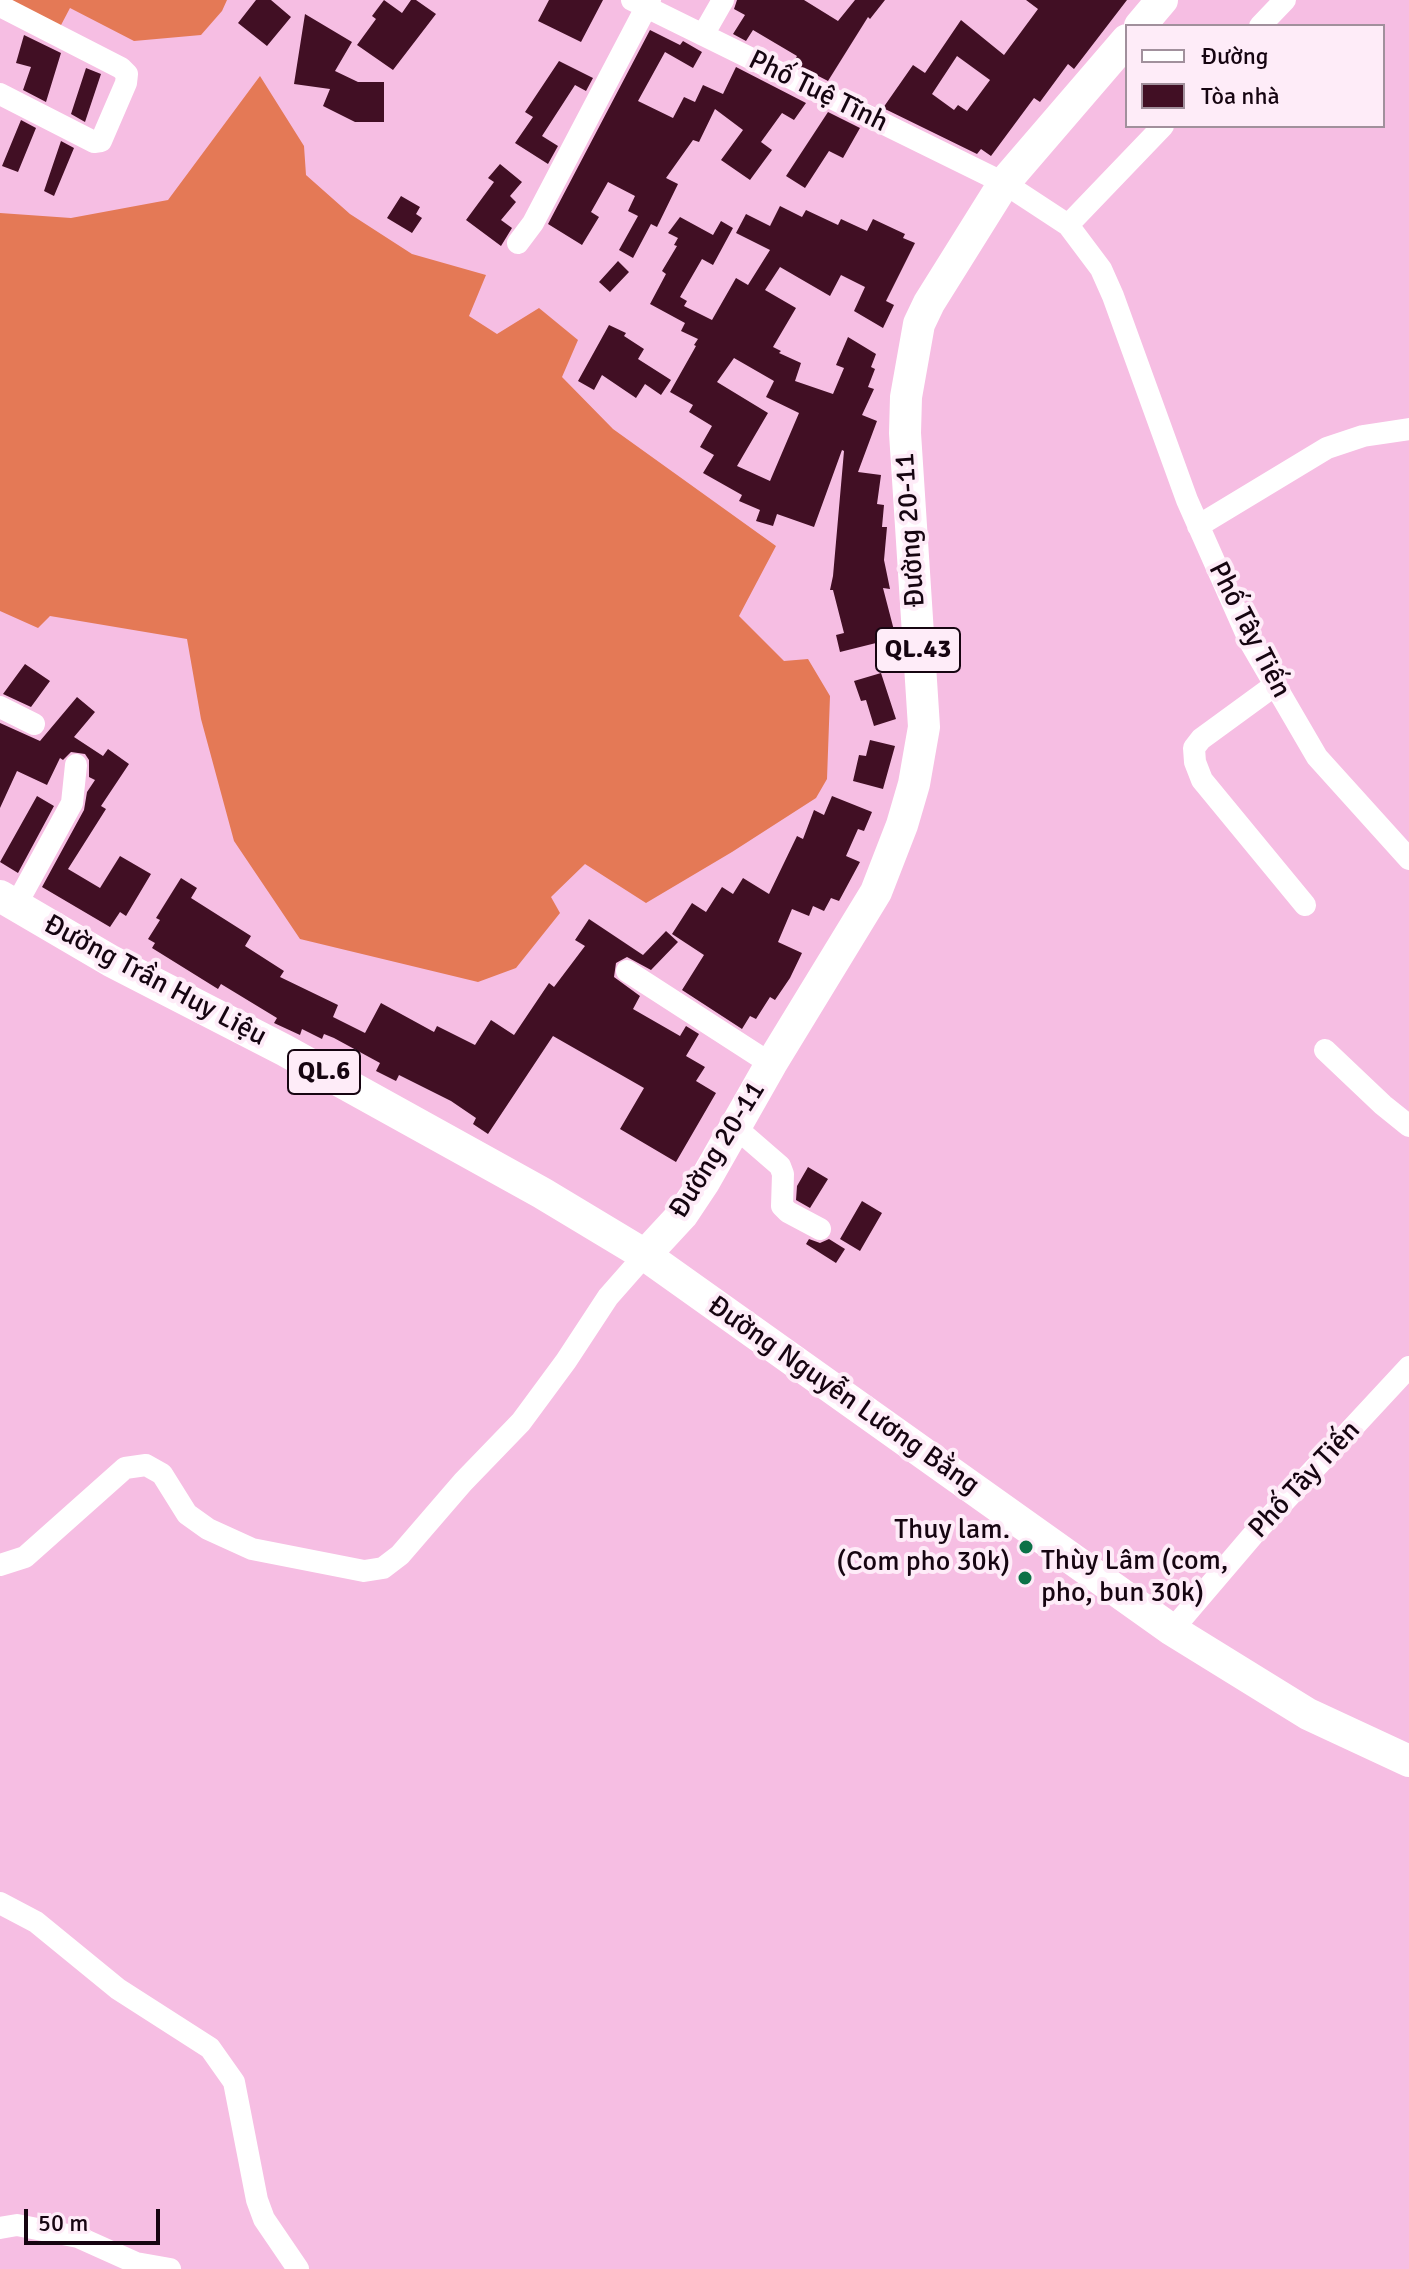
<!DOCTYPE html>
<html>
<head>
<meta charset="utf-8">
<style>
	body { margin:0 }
	#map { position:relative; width:1409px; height:2269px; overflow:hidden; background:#f6bee3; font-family:Signika,sans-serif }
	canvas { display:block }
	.legend { position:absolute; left:1125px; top:24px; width:260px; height:104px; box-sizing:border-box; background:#feecf8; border:2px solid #a1909c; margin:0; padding:10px 14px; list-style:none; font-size:24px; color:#160511 }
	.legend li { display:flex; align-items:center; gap:16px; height:40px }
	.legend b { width:40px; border:2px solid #a1909c }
	.scale { position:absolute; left:24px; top:2209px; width:136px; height:36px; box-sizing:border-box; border:4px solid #160511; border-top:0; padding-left:10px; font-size:24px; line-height:28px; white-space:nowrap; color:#160511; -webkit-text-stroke:6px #feecf8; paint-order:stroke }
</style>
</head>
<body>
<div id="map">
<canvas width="1409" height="2269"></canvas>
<ul class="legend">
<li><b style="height:10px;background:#fff"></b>Đường</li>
<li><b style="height:22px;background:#410f24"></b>Tòa nhà</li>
</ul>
<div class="scale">50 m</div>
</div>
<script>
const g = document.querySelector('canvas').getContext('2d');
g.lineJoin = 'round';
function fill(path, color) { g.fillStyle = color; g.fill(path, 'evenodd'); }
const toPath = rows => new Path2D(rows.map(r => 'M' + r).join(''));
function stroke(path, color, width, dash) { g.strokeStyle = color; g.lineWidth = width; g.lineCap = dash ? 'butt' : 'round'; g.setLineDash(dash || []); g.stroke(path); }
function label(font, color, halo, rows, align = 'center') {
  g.font = font + ' Signika,sans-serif'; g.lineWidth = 8; g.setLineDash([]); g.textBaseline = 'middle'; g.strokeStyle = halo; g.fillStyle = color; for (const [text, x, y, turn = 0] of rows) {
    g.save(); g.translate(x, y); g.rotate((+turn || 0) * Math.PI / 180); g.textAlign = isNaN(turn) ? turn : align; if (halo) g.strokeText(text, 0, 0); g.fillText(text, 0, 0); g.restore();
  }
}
fill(toPath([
	[0,0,227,0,222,11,201,35,134,41,70,8,60,27],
	[260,76,304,146,306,175,350,214,412,254,486,275,469,316,497,334,539,308,578,340,562,377,613,429,776,546,739,616,784,661,808,659,830,696,827,779,816,798,732,852,646,903,585,864,551,897,560,913,516,968,478,982,300,939,234,841,201,719,187,639,50,616,38,628,0,611,0,213,71,218,168,200]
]), '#e47956');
fill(toPath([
	[256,0,271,0,291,17,267,46,238,23],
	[384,0,402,13,411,0,416,0,436,14,393,70,357,45,376,19,372,16],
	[549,0,603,0,581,42,538,21],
	[737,0,804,0,838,21,855,0,885,0,870,19,868,17,828,81,793,63,797,56,753,30,746,41,733,34,745,15,734,9],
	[1026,0,1127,0,1074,69,1068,64,1040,102,1034,98,991,156,981,149,977,154,883,108,913,65,925,73,961,20,1004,55,1038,9],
	[957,56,990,80,967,111,958,105,954,110,932,94],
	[305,14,352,42,335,71,358,82,384,82,384,122,355,122,323,106,330,89,294,84],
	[650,30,680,45,683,41,702,52,693,68,665,52,638,101,673,118,684,97,695,102,703,85,723,94,736,67,806,103,794,120,782,113,761,142,772,150,750,180,721,160,743,130,715,109,699,142,693,140,666,178,678,184,657,227,651,224,633,258,619,250,638,216,628,211,635,196,608,182,591,212,599,217,582,245,548,224],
	[24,35,61,53,46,102,23,90,31,67,16,63],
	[559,61,593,78,586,91,575,85,542,136,558,146,548,164,515,143,533,117,525,112],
	[86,68,101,74,85,122,71,114],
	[828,112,860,128,843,158,829,151,805,188,786,176],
	[21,120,36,128,18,172,2,166],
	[61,141,74,148,54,196,44,191],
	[500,164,522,182,510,196,516,202,501,220,512,228,501,246,466,220,494,182,488,178],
	[401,196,420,207,416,214,422,218,412,233,387,218],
	[780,206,802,217,806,210,838,225,841,219,867,231,873,219,905,234,903,238,915,243,886,301,894,305,883,328,854,311,865,287,841,275,830,296,780,267,765,290,796,308,773,347,781,351,779,353,801,363,795,381,833,394,844,368,836,365,848,337,876,354,871,367,875,369,868,387,874,389,862,415,877,421,858,472,881,475,877,504,884,505,882,527,887,527,884,560,890,589,883,588,896,638,840,652,836,635,844,633,833,590,830,590,833,576,844,451,842,450,814,527,777,514,773,526,756,521,760,510,739,501,742,495,703,473,714,455,700,447,712,426,689,412,693,405,670,392,696,346,694,345,698,339,681,331,685,323,650,304,666,274,662,271,677,246,674,245,678,238,668,233,680,217,713,235,721,221,733,228,713,265,702,259,680,297,687,301,684,306,712,320,736,278,748,285,770,250,736,233,746,214,770,226],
	[734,358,774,381,766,397,799,413,770,481,737,466,768,413,717,382],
	[618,261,629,272,610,292,599,282],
	[609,325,626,333,624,336,644,349,638,359,671,380,661,395,645,384,636,398,602,375,594,390,578,381],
	[25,664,50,681,31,707,3,694],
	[881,673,896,719,874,726,866,700,861,701,854,681],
	[77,697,95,712,74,737,103,756,108,749,129,764,101,806,106,809,68,869,100,888,120,856,151,874,126,916,120,912,110,927,42,887,84,810,87,792,95,780,89,777,89,760,85,754,71,752,63,760,60,758,47,785,17,771,0,808,0,723,40,741],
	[870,740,895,746,883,789,853,781,859,755,866,756],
	[37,796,54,806,18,873,0,862],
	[832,796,872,812,864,831,858,829,846,856,860,862,839,901,831,898,824,911,813,906,809,916,792,909,778,942,802,953,790,978,775,1000,770,997,756,1019,750,1016,742,1029,682,990,704,955,672,934,692,903,706,912,722,887,733,894,743,878,769,894,797,836,803,839,814,810,824,815],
	[181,878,197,888,191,898,251,936,245,946,284,971,280,977,338,1005,333,1017,365,1033,381,1003,434,1032,437,1026,475,1045,491,1020,514,1035,549,983,554,987,585,946,575,940,589,919,643,955,666,931,678,942,651,970,627,957,616,963,614,977,640,996,633,1009,680,1036,686,1026,699,1034,686,1056,705,1067,696,1081,716,1093,676,1162,620,1129,644,1088,553,1036,488,1134,473,1124,476,1118,451,1101,399,1075,396,1081,376,1071,380,1063,334,1038,324,1034,322,1039,302,1029,300,1035,274,1023,277,1018,221,984,218,989,152,948,155,943,148,939,160,920,156,918],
	[808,1167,828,1179,810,1208,796,1200,797,1186],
	[862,1201,882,1213,860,1251,840,1239],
	[809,1239,820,1243,829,1239,845,1249,836,1263,806,1244]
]), '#410f24');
stroke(toPath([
	[632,0,1004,183,1068,225,1101,269,1113,296,1187,500,1250,642,1317,757,1409,859],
	[0,6,121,68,127,74,126,83,101,141,94,142,0,94],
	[1260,26,1285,0],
	[703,35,723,0],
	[1068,225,1163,126],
	[518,243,533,223,650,0],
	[1198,526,1327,448,1363,436,1409,429],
	[1275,685,1201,739,1194,748,1195,762,1202,780,1305,905],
	[0,707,34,724],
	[16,905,72,803,76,765],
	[627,971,771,1064],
	[1325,1050,1383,1105,1409,1126],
	[735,1127,780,1166,783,1174,782,1206,788,1212,820,1229],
	[0,1565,25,1557,125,1468,146,1465,162,1474,187,1514,208,1529,252,1549,364,1571,383,1568,400,1555,463,1482,521,1422,566,1361,608,1297,645,1255],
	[1172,1630,1253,1535,1409,1367],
	[0,1903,36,1922,118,1989,210,2048,234,2082,257,2200,264,2219,298,2269],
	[0,2228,17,2225,78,2237,136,2263,170,2269]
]), '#fff', 22);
stroke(toPath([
	[1140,26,1162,0],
	[0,896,111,961,284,1050,542,1193,645,1255,1172,1630,1308,1714,1409,1761],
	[645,1255,682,1215,704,1182,771,1064,876,892,902,825,914,784,924,727,905,433,906,397,919,324,929,303,1004,183,1127,40]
]), '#fff', 32);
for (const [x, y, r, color] of [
	[1026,1547,8,"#0c7147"],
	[1025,1578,8,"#0c7147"]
]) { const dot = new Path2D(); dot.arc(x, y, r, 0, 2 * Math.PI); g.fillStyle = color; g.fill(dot); stroke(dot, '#feecf8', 3); }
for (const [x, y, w] of [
	[918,650,84],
	[324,1072,72]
]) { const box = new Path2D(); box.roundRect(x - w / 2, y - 22, w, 44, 6); g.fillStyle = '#feecf8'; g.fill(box); stroke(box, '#160511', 2); }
label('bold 26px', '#160511', null, [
	["QL.43",918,650],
	["QL.6",324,1072]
]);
label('28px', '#160511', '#feecf8', [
	["Phố Tuệ Tĩnh",818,92,26],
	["Đường 20-11",911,530,-94],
	["Phố Tây Tiến",1249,630,63],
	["Đường Trần Huy Liệu",155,981,28],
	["Đường 20-11",718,1150,-58],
	["Đường Nguyễn Lương Bằng",843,1396,35],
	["Phố Tây Tiến",1305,1480,-47]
]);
label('28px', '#160511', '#feecf8', [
	["Thuy lam.",1010,1531],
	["(Com pho 30k)",1010,1563],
	["Thùy Lâm (com,",1041,1562,"left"],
	["pho, bun 30k)",1041,1594,"left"]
], 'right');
</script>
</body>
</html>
